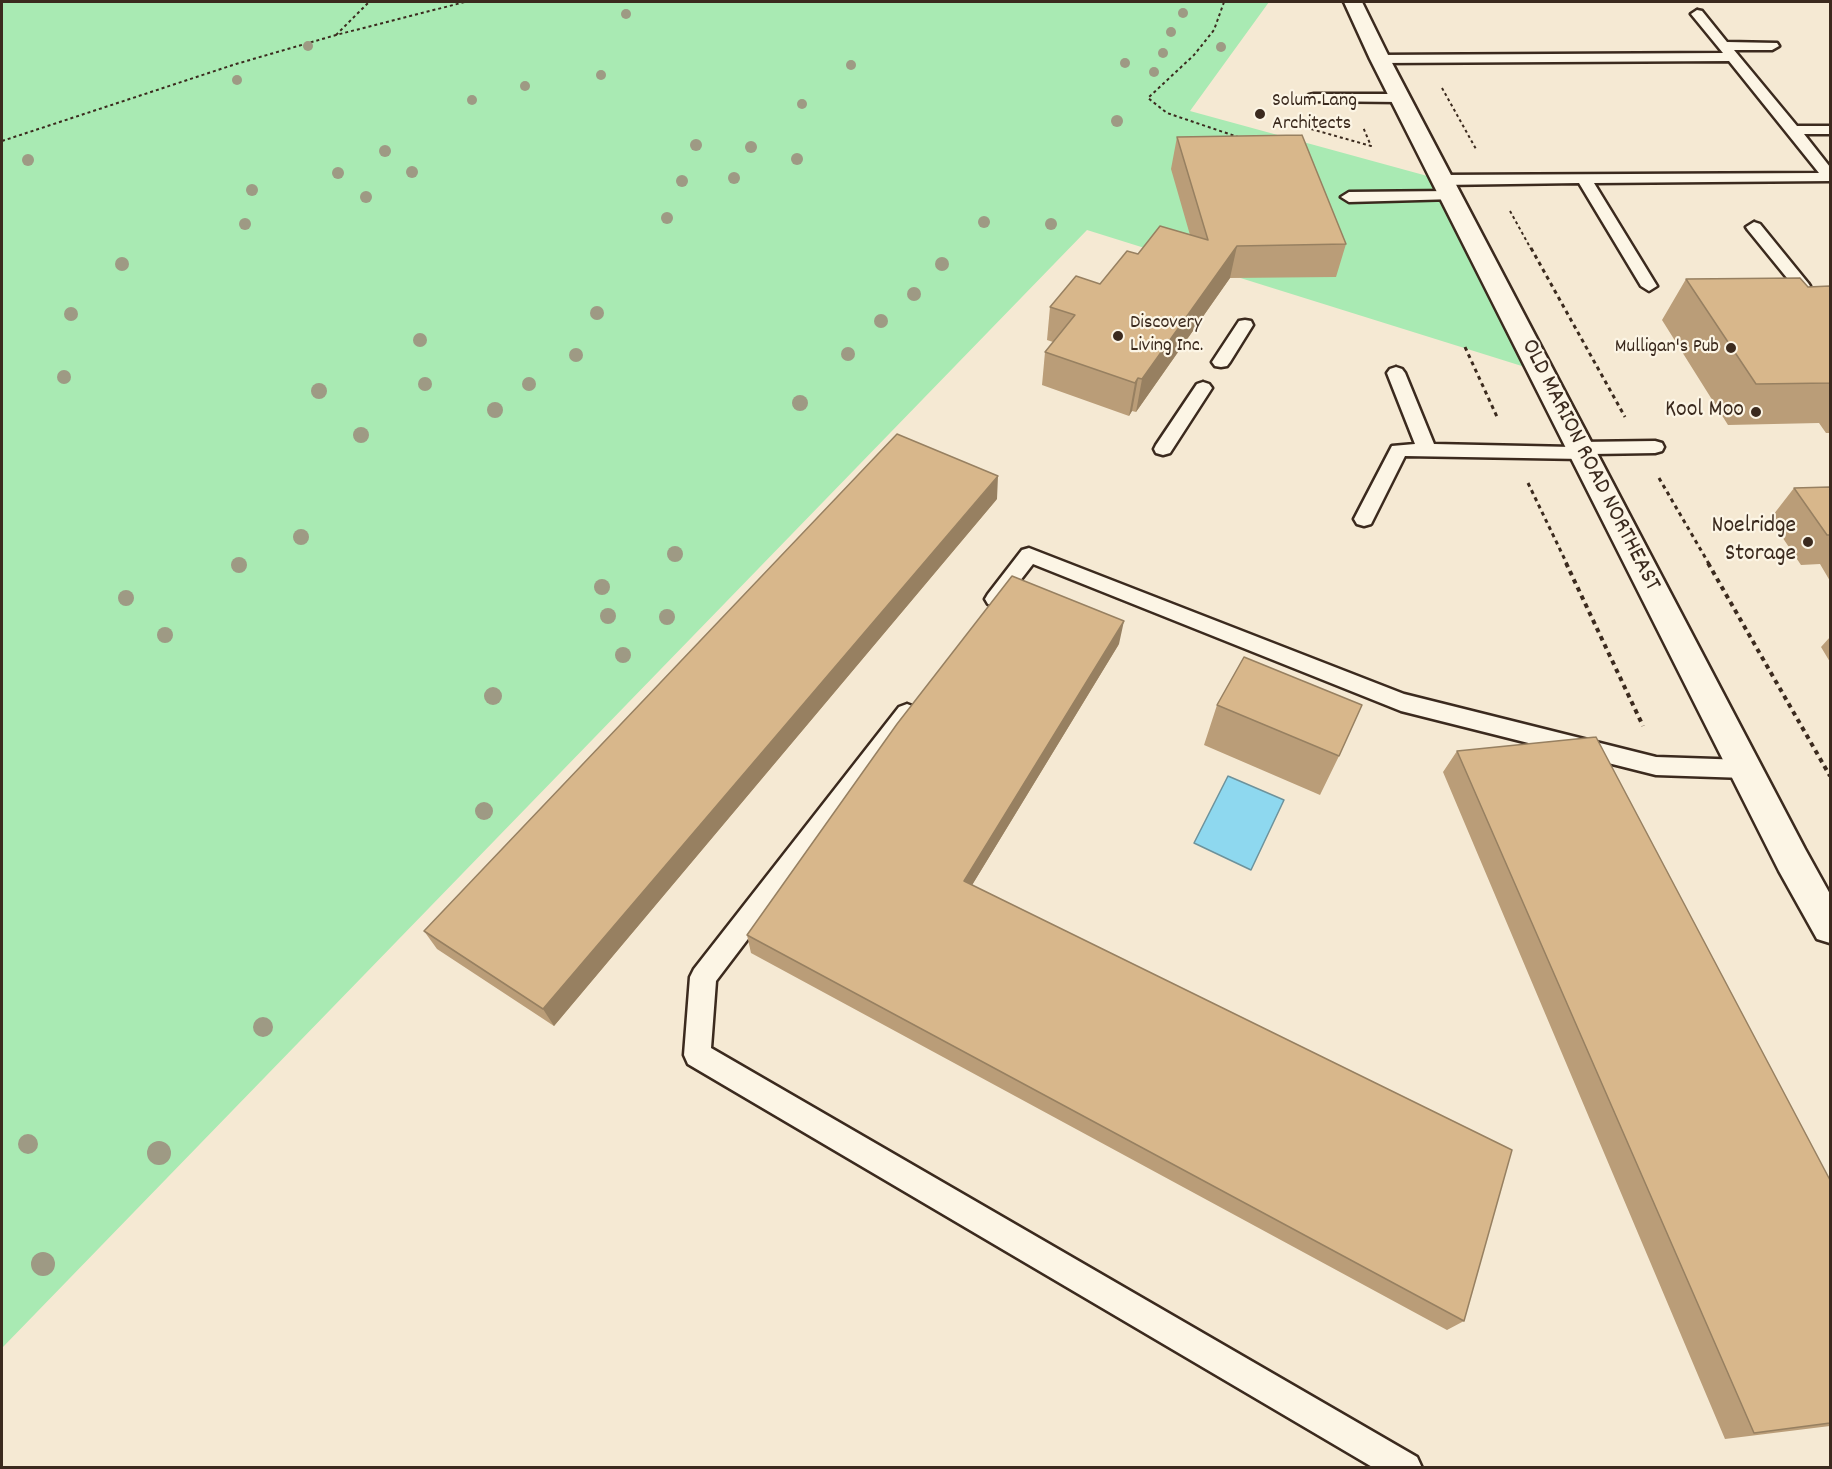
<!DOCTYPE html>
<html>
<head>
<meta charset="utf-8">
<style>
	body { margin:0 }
	#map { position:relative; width:1832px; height:1469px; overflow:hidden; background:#f5e9d3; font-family:Dekko,sans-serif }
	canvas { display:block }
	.frame { position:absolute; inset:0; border:3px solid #3b2a1e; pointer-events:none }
</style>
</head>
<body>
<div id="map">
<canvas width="1832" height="1469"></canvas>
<div class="frame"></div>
</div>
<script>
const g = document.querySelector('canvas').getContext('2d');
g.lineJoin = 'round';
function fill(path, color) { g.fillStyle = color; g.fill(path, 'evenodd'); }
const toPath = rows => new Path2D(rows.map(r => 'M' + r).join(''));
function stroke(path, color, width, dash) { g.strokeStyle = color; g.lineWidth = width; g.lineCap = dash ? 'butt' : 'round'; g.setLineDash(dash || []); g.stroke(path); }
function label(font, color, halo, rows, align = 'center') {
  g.font = font + ' Dekko,sans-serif'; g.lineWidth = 4.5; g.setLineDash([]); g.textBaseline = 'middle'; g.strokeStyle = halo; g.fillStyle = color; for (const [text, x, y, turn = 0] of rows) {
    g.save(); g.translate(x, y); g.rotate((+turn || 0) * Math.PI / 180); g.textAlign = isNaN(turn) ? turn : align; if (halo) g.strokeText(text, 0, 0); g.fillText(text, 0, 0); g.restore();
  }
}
fill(toPath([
	[2,2,1269,2,1190,111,1442,180,1541,372,1087,230,2,1348]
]), '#a9eab3');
const water = toPath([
	[1228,776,1284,800,1251,870,1194,843,1228,776]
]);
fill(water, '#8ed8ef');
stroke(water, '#6d929b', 1.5);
const lane = toPath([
	[1697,10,1702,11,1727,42,1777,43,1779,46,1772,50,1734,50,1797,126,1830,126,1830,134,1804,134,1830,167,1830,181,1594,183,1657,286,1649,291,1641,286,1579,183,1442,185,1434,180,1442,175,1819,173,1729,61,1380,63,1373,59,1380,55,1723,53,1691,14,1697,10],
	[1314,94,1400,94,1407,98,1400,102,1309,101,1307,98,1309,95,1314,94],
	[1450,191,1455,193,1458,196,1455,199,1349,202,1341,197,1349,192,1450,191],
	[1754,222,1760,224,1808,283,1810,286,1808,289,1796,289,1748,230,1746,227,1754,222],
	[1245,320,1251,321,1253,325,1230,362,1227,366,1221,367,1215,366,1212,362,1239,321,1245,320],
	[1396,367,1402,369,1405,373,1434,444,1572,447,1580,442,1655,441,1662,443,1664,447,1662,451,1655,453,1592,454,1590,457,1583,459,1405,456,1371,524,1364,526,1357,524,1354,519,1392,446,1415,444,1387,373,1390,369,1396,367],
	[1203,382,1209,384,1212,388,1170,453,1163,455,1156,453,1154,449,1156,445,1197,384,1203,382],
	[1029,548,1404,694,1656,757,1745,760,1753,762,1756,769,1753,776,1745,778,1656,775,1401,711,1033,564,1002,604,995,607,988,604,985,599,988,594,1022,550,1029,548],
	[907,704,915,707,918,713,915,719,716,981,711,1048,1417,1457,1422,1468,1374,1468,688,1064,684,1055,690,977,694,969,899,707,907,704]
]);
const secondary = toPath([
	[1344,2,1362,2,1390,59,1805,849,1830,894,1830,943,1817,939,1779,871,1370,59,1344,2]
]);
stroke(lane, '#3b2a1e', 5);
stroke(secondary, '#3b2a1e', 5);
stroke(toPath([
	[1224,2,1214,30,1194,55,1148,98,1167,113,1238,137],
	[336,35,369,2],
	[1442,88,1476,149],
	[1311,129,1371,146,1363,127],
	[2,141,236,64,336,35,465,2],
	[1510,211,1531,249]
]), '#3b2a1e', 2, [3, 3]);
stroke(toPath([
	[1531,248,1625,417],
	[1465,347,1498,419],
	[1659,478,1709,564],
	[1528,483,1567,564]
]), '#3b2a1e', 3, [4, 4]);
stroke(toPath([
	[1566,563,1643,726],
	[1708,563,1830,776]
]), '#3b2a1e', 4, [4.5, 4.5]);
fill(lane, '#fcf5e5');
fill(secondary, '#fcf5e5');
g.fillStyle = '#9e9a84';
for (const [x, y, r] of [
	[1183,13,5],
	[626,14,5],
	[1171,32,5],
	[308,46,5],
	[1221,47,5],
	[1163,53,5],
	[1125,63,5],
	[851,65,5],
	[1154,72,5],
	[601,75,5],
	[237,80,5],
	[525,86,5],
	[472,100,5],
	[802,104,5],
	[1117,121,6],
	[696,145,6],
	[751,147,6],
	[385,151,6],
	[797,159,6],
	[28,160,6],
	[412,172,6],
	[338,173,6],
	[734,178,6],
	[682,181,6],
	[252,190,6],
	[366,197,6],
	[667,218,6],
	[984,222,6],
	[245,224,6],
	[1051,224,6],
	[122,264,7],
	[942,264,7],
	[914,294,7],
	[597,313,7],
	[71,314,7],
	[881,321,7],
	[420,340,7],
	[848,354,7],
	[576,355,7],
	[64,377,7],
	[425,384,7],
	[529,384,7],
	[319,391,8],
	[800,403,8],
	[495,410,8],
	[361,435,8],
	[301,537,8],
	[675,554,8],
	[239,565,8],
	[602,587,8],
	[126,598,8],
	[608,616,8],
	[667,617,8],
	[165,635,8],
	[623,655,8],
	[493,696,9],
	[484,811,9],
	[263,1027,10],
	[28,1144,10],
	[159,1153,12],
	[43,1264,12]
]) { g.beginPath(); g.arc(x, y, r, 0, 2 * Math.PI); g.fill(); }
fill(toPath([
	[1177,137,1346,244,1336,277,1230,278,1136,412,1132,411,1129,416,1042,385,1045,352,1053,342,1047,340,1050,307,1100,284,1138,254,1190,235,1171,169],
	[1686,279,1808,287,1830,286,1830,433,1826,433,1819,423,1728,425,1662,320],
	[1830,487,1830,581,1820,564,1801,565,1770,519,1794,488],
	[997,499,554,1026,437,949,424,931],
	[1830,637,1830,662,1821,647],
	[1119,644,972,885,1464,1321,1447,1330,751,953,747,935],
	[1217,705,1339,756,1320,795,1204,745],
	[1457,751,1830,1180,1830,1426,1725,1439,1443,772]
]), '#ba9d78');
fill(toPath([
	[1237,246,1230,278,1136,412,1142,379],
	[1138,378,1132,411,1129,416,1135,383],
	[998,476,997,499,554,1026,543,1009],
	[1124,621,1119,644,963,900,964,881]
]), '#978061');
const building = toPath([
	[1302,135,1346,244,1237,246,1142,379,1138,378,1135,383,1045,352,1075,315,1050,307,1076,276,1100,284,1127,251,1138,254,1160,226,1208,240,1177,137,1302,135],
	[1800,278,1808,287,1830,286,1830,383,1756,384,1686,279,1800,278],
	[897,434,998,476,543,1009,424,931,897,434],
	[1830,487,1830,535,1827,535,1794,488,1830,487],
	[1012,576,1124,621,964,881,1512,1150,1464,1321,747,935,897,724,1012,576],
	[1244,657,1362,705,1339,756,1217,705,1244,657],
	[1596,737,1830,1180,1830,1423,1754,1433,1457,751,1596,737]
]);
fill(building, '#d8b78b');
stroke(building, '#978061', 1.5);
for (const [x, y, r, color] of [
	[1260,114,6,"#3b2a1e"],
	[1118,336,6,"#3b2a1e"],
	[1731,348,6,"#3b2a1e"],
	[1756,412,6,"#3b2a1e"],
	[1808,542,6,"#3b2a1e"]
]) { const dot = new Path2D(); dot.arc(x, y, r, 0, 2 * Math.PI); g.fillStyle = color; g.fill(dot); stroke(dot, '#fcf5e5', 2); }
label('20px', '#3b2a1e', '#fcf5e5', [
	["Solum Lang",1272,102],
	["Architects",1272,125],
	["Discovery",1130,324],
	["Living Inc.",1130,347],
	["Mulligan's Pub",1719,348,"right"]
], 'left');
label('24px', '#3b2a1e', '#fcf5e5', [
	["Kool Moo",1744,412],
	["Noelridge",1796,528],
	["Storage",1796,556]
], 'right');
label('24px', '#3b2a1e', '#fcf5e5', [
	["OLD MARION ROAD NORTHEAST",1589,466,63]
]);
</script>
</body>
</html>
